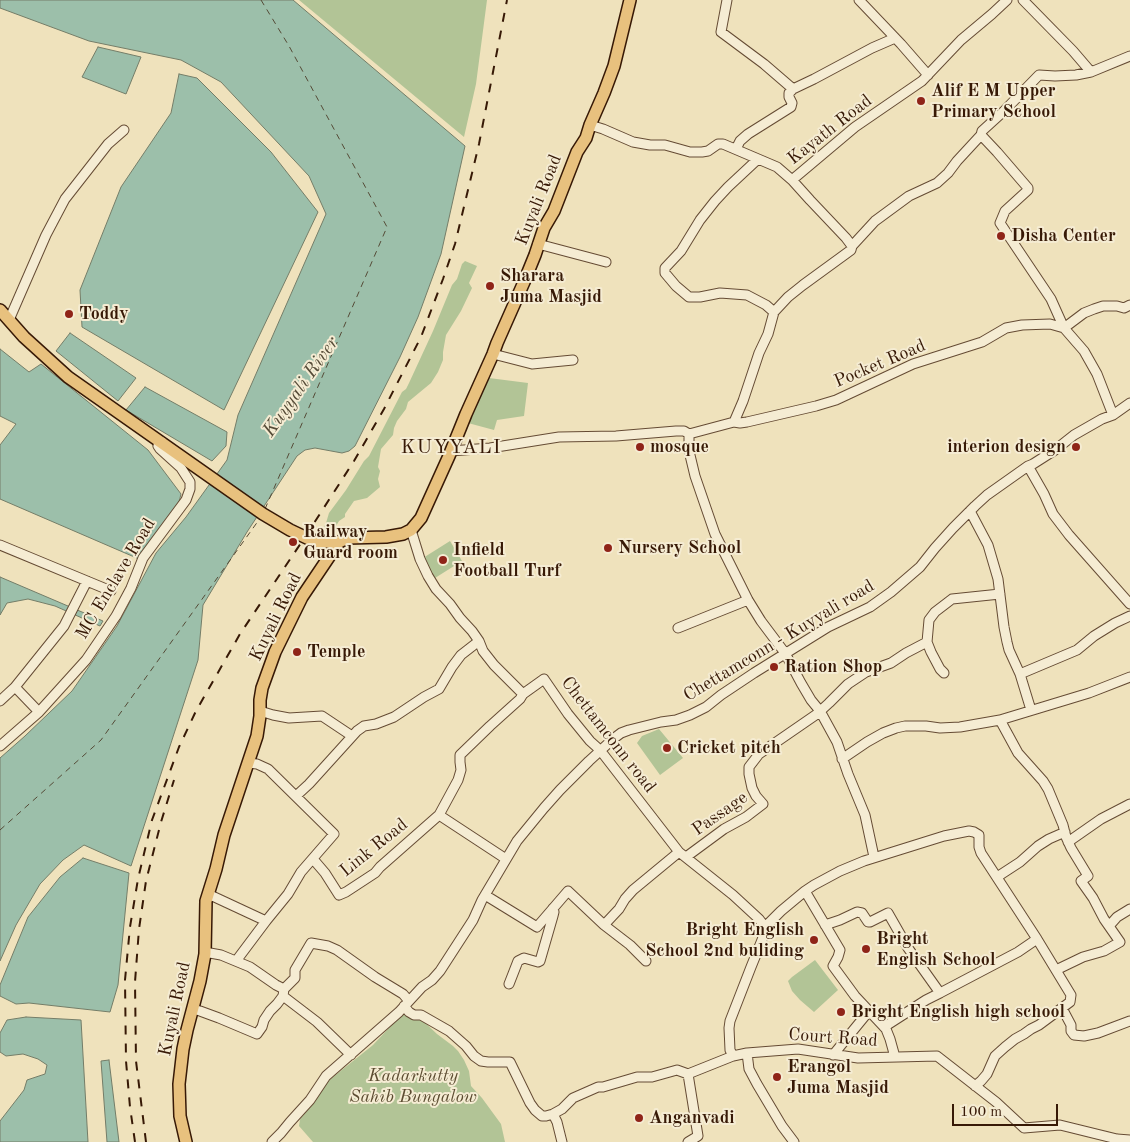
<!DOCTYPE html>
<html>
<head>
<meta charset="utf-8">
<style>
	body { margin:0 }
	#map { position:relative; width:1130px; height:1142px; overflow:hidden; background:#efe2bc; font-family:"Old Standard TT",serif }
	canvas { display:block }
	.scale { position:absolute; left:952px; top:1104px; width:106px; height:22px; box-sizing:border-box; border:2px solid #371906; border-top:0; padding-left:6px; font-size:15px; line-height:18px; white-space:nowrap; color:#371906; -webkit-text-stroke:4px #f5ecd3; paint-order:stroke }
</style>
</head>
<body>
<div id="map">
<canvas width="1130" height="1142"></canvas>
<div class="scale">100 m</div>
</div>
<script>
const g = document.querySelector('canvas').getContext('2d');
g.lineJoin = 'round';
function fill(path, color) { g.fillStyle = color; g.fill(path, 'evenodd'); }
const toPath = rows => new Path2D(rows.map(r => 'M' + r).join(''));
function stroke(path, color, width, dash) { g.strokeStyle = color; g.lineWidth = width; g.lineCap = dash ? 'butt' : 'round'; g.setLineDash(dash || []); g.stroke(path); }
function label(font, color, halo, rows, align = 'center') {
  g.font = font + ' "Old Standard TT",serif'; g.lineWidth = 4; g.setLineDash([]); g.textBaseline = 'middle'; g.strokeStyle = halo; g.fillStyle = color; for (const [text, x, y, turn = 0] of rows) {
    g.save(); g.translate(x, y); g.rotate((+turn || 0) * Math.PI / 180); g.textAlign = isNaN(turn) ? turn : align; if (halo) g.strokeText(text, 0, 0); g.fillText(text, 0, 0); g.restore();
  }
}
fill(toPath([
	[299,0,487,0,476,84,464,137],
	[465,261,477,266,469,283,472,288,461,311,446,335,443,352,443,360,438,372,431,383,408,402,406,409,397,421,394,428,393,435,381,449,378,467,380,471,378,479,380,487,367,498,354,501,345,514,345,517,339,521,330,536,321,534,321,532,326,523,329,513,346,490,364,461,369,456,402,392,406,389,409,383,433,331,452,285,457,279,462,264],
	[489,378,528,383,524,416,497,420,494,430,468,423],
	[450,541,462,561,435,578,423,558],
	[659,729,683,758,660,775,637,743,642,736],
	[815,960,838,990,814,1012,800,1000,792,991,788,981,792,977],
	[402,1014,410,1014,419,1017,437,1034,453,1046,458,1051,464,1060,469,1071,471,1086,482,1098,501,1124,505,1142,313,1142,299,1126,300,1119,314,1103,328,1081,373,1045]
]), '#b2c496');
const water = toPath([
	[0,0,293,0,465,146,441,254,418,317,400,357,355,446,349,451,342,453,315,448,305,450,297,456,247,532,203,605,198,660,131,866,84,845,63,860,40,884,16,925,0,961,0,758,25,736,72,691,117,626,156,553,186,517,227,460,238,415,326,214,309,176,221,82,181,60,89,41,0,8,0,0],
	[98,47,141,57,126,94,82,77,98,47],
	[179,74,197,78,271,152,318,212,224,410,82,327,80,290,121,187,171,113,179,74],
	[70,333,136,378,118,401,56,351,70,333],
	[0,349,29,372,41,364,148,450,181,494,179,502,139,559,0,499,0,445,16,424,0,416,0,349],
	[145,387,227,432,226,446,212,461,126,410,145,387],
	[0,577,103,621,100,626,55,606,28,599,7,603,0,615,0,577],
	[83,858,129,873,118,985,110,1012,29,1003,16,1004,0,996,0,985,28,917,60,877,83,858],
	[26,1017,81,1020,88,1142,0,1142,0,1121,24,1090,27,1080,45,1074,47,1065,38,1059,23,1054,6,1056,0,1052,0,1033,7,1020,26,1017],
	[109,1060,119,1142,107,1142,101,1061,109,1060]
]);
fill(water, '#9cbfaa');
stroke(water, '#747d68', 1);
stroke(toPath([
	[261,0,289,46,387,227,265,509],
	[0,830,101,740,261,517]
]), '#554b37', 1, [6, 5]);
const minor = toPath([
	[727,0,721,32,764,64,793,89],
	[859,0,901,44,928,75],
	[1023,0,1073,51,1091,72],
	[590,125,603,129,633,142,650,145,665,145,690,152,702,152,708,151,718,144,723,144,777,167,792,180,855,127,922,81,961,40,992,14,1007,0],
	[981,135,997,152,1028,188,1028,190,1005,211,1000,223,1051,299,1064,328,1084,351,1097,374,1113,415],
	[736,149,740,141,748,134,791,107,792,103,789,97,789,93,793,89,814,79,872,48,895,38],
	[758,159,728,187,715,201,700,220,681,251,665,268,665,273,676,286,689,297,700,297,720,293,747,295,766,305,774,312],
	[538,244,606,262],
	[852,246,875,221,909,196,937,183,948,173,957,161,981,135,982,131,1004,111,1039,75,1055,76,1076,75,1091,72,1130,56],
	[9,320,46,235,65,199,108,144,124,130],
	[493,354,532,364,573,360],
	[734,422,740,423,747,422,816,406,836,400,913,364,982,342,1006,328,1022,325,1050,324,1064,328,1084,313,1094,309,1103,306,1117,306,1124,308,1130,305],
	[689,434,734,422,743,401,759,353,768,334,774,312,788,297,803,285,851,250,852,246,846,238,810,200,792,180],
	[451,451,490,448,559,437,616,436,676,431,684,431,689,434,689,451,695,476,715,534,748,600,761,621,785,653,801,683,811,700,820,711,837,742,848,774,865,815,874,857],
	[1028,466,1044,494,1053,514,1069,535,1130,604],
	[970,511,988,545,998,579,1004,627,1007,642,1009,650,1020,674,1031,710],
	[411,530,420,559,428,576,436,589,450,604,460,618,472,631,479,641,483,651,494,665,523,694,544,679,568,714,590,741,600,750,679,852,733,895,759,919,765,927],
	[0,545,111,591],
	[678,628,748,600],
	[944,673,940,669,931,652,927,642,929,620,935,612,952,599,1000,594],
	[1020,674,1077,650,1094,636,1115,623,1130,616],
	[15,687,64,626,87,581],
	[0,701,15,687,39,712],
	[260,711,273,715,289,718,322,716,352,736],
	[1000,720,1089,693,1130,677],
	[0,746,39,712,86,660,116,616,131,588,143,558,186,500,190,489,190,482,181,468,160,449,158,446,162,442],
	[842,759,867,742,883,733,896,728,905,726,926,726,940,728,960,727,1000,720,1018,753,1043,781,1048,789,1063,825,1066,837,1071,848,1088,876,1081,881,1093,898,1104,919,1120,942,1104,951,1083,957,1056,970],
	[248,763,257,764,268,769,334,834,301,872,288,894,266,921],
	[296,796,309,784,357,731,364,726,376,724,394,717,424,697,439,689,452,667,461,655,479,641],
	[439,815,458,780,461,770,460,762,460,755,490,726,520,699,523,694],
	[1068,842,1101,819,1130,804],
	[686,857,724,829,746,817,763,804,756,796,752,788,749,774,749,767,759,754,817,714,829,703,848,684,866,672,891,663,906,653,927,642],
	[313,859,325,873,339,895,346,892,375,873,380,867,439,815,506,859],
	[997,877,1020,862,1038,846,1049,839,1065,832],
	[805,891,840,950,838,957,833,966,855,996,886,1029,890,1039,895,1057],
	[208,894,266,921,236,961],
	[485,895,537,927,568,891,604,925,630,945,646,961],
	[604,925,619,909,625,899,633,890,679,852],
	[825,925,840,920,857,912,862,913,868,922,870,922,888,913,908,948,940,993,926,1000,884,1027],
	[1109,926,1117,917,1130,909],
	[205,954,210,953,221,955,250,967,276,985,284,989],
	[509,984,518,961,524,958,538,962,540,961,553,916,554,912,553,908],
	[283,996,317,1022,351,1055],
	[404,1006,409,1012,414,1015,421,1015,449,1031,466,1046,474,1056,481,1061,488,1062,510,1062,530,1103,535,1110,542,1116,546,1116,553,1114,562,1109,573,1098,598,1087,603,1087,637,1077,652,1077,677,1070,688,1074],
	[1062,1008,1071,1025,1071,1031,1074,1035,1084,1036,1098,1033,1130,1021],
	[193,1009,200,1011,219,1018,257,1034,262,1027,264,1020,270,1011,277,1004,283,996,284,989,295,978,295,970,311,943,328,946,337,950,375,977,403,994,409,1001],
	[747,1053,798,1049,858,1058,937,1056,996,1102,1024,1128,1060,1125,1117,1139,1130,1140],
	[833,1055,869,1011],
	[733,1056,730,1050,729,1028,730,1021,751,967,764,935,765,927,781,911,805,891,814,885,840,871,864,861,944,836,969,831,974,832,979,835,979,847,981,853,1037,939,1018,952,940,993],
	[975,1086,981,1081,987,1074,995,1056,1005,1047,1015,1039,1024,1034,1031,1029,1039,1025,1070,1002,1071,995,1037,939],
	[553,1114,557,1122,562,1142],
	[272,1142,281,1133,290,1122,310,1100,326,1076,399,1012,422,987,432,980,440,971,473,920,482,900,517,841,544,808,560,790,589,761,613,739,621,733,629,730,661,722,676,720,690,715,706,707,721,695,754,673,828,627,870,607,891,592,920,567,935,548,953,528,975,506,987,495,1028,466,1033,464,1055,450,1074,435,1102,419,1113,415,1130,403],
	[688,1142,698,1136,688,1074,733,1056,747,1053,749,1069,757,1084,782,1126,794,1142]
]);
const major = toPath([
	[0,310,24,337,68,377,263,514,290,530,309,539,319,542,339,542],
	[186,1142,180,1116,179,1084,183,1049,187,1030,200,981,205,954,206,901,216,869,224,835,257,736,260,716,260,700,262,688,275,652,302,597,339,542,348,538,386,537,403,534,411,530,421,518,449,456,466,414,493,354,497,343,524,282,535,255,544,228,554,211,577,152,586,138,590,125,604,93,614,66,630,0]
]);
stroke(minor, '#654b34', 11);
stroke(major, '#371906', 14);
stroke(minor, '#f5ecd3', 9);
stroke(major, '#e8c17e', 11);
stroke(toPath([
	[135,1142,130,1107,126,1061,125,980,130,927,138,879,152,820,179,747,196,711,240,634,305,537,354,461,384,409,421,337,443,279,455,244,479,144,507,0],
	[146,1142,136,1061,135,982,139,929,146,881,161,822,174,780]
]), '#371906', 2, [9, 9]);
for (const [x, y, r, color] of [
	[921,101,5,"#8f2418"],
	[1001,236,5,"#8f2418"],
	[490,286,5,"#8f2418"],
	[69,314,5,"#8f2418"],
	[640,447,5,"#8f2418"],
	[1076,447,5,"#8f2418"],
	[293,542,5,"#8f2418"],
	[608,548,5,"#8f2418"],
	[443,560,5,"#8f2418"],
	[297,652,5,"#8f2418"],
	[774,667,5,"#8f2418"],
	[667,748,5,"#8f2418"],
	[814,940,5,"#8f2418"],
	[866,949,5,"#8f2418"],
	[841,1012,5,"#8f2418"],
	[777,1077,5,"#8f2418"],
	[639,1118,5,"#8f2418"]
]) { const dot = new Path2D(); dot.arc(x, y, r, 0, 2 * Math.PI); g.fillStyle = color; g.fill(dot); stroke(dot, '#f5ecd3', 2); }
label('bold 18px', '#371906', '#f5ecd3', [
	["Alif E M Upper",931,91],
	["Primary School",931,112],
	["Disha Center",1011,236],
	["Sharara",500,276],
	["Juma Masjid",500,297],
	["Toddy",79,314],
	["mosque",650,447],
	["interion design",1066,447,"right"],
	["Railway",303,532],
	["Guard room",303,553],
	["Nursery School",618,548],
	["Infield",453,550],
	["Football Turf",453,571],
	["Temple",307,652],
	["Ration Shop",784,667],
	["Cricket pitch",677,748],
	["Bright English",804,930,"right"],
	["School 2nd buliding",804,951,"right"],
	["Bright",876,939],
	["English School",876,960],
	["Bright English high school",851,1012],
	["Erangol",787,1067],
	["Juma Masjid",787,1088],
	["Anganvadi",649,1118]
], 'left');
label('18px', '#371906', '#f5ecd3', [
	["Kayath Road",830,130,-38],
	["Kuyali Road",539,200,-68],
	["Pocket Road",880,364,-23],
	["MC Enclave Road",116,579,-59],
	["Kuyali Road",276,617,-64],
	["Chettamconn - Kuyyali road",779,641,-31],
	["Chettamconn road",608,735,52],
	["Passage",720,814,-35],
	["Link Road",374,848,-39],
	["Kuyali Road",175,1009,-78],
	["Court Road",833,1038,4]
]);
label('italic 18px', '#5c4c31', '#f5ecd3', [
	["Kadarkutty",413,1076],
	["Sahib Bungalow",413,1097]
]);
label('italic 19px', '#554b37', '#f5ecd3', [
	["Kuyyali River",301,387,-55]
]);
g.letterSpacing = '1px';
label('20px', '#371906', '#f5ecd3', [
	["KUYYALI",451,448]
]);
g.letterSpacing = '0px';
</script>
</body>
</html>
